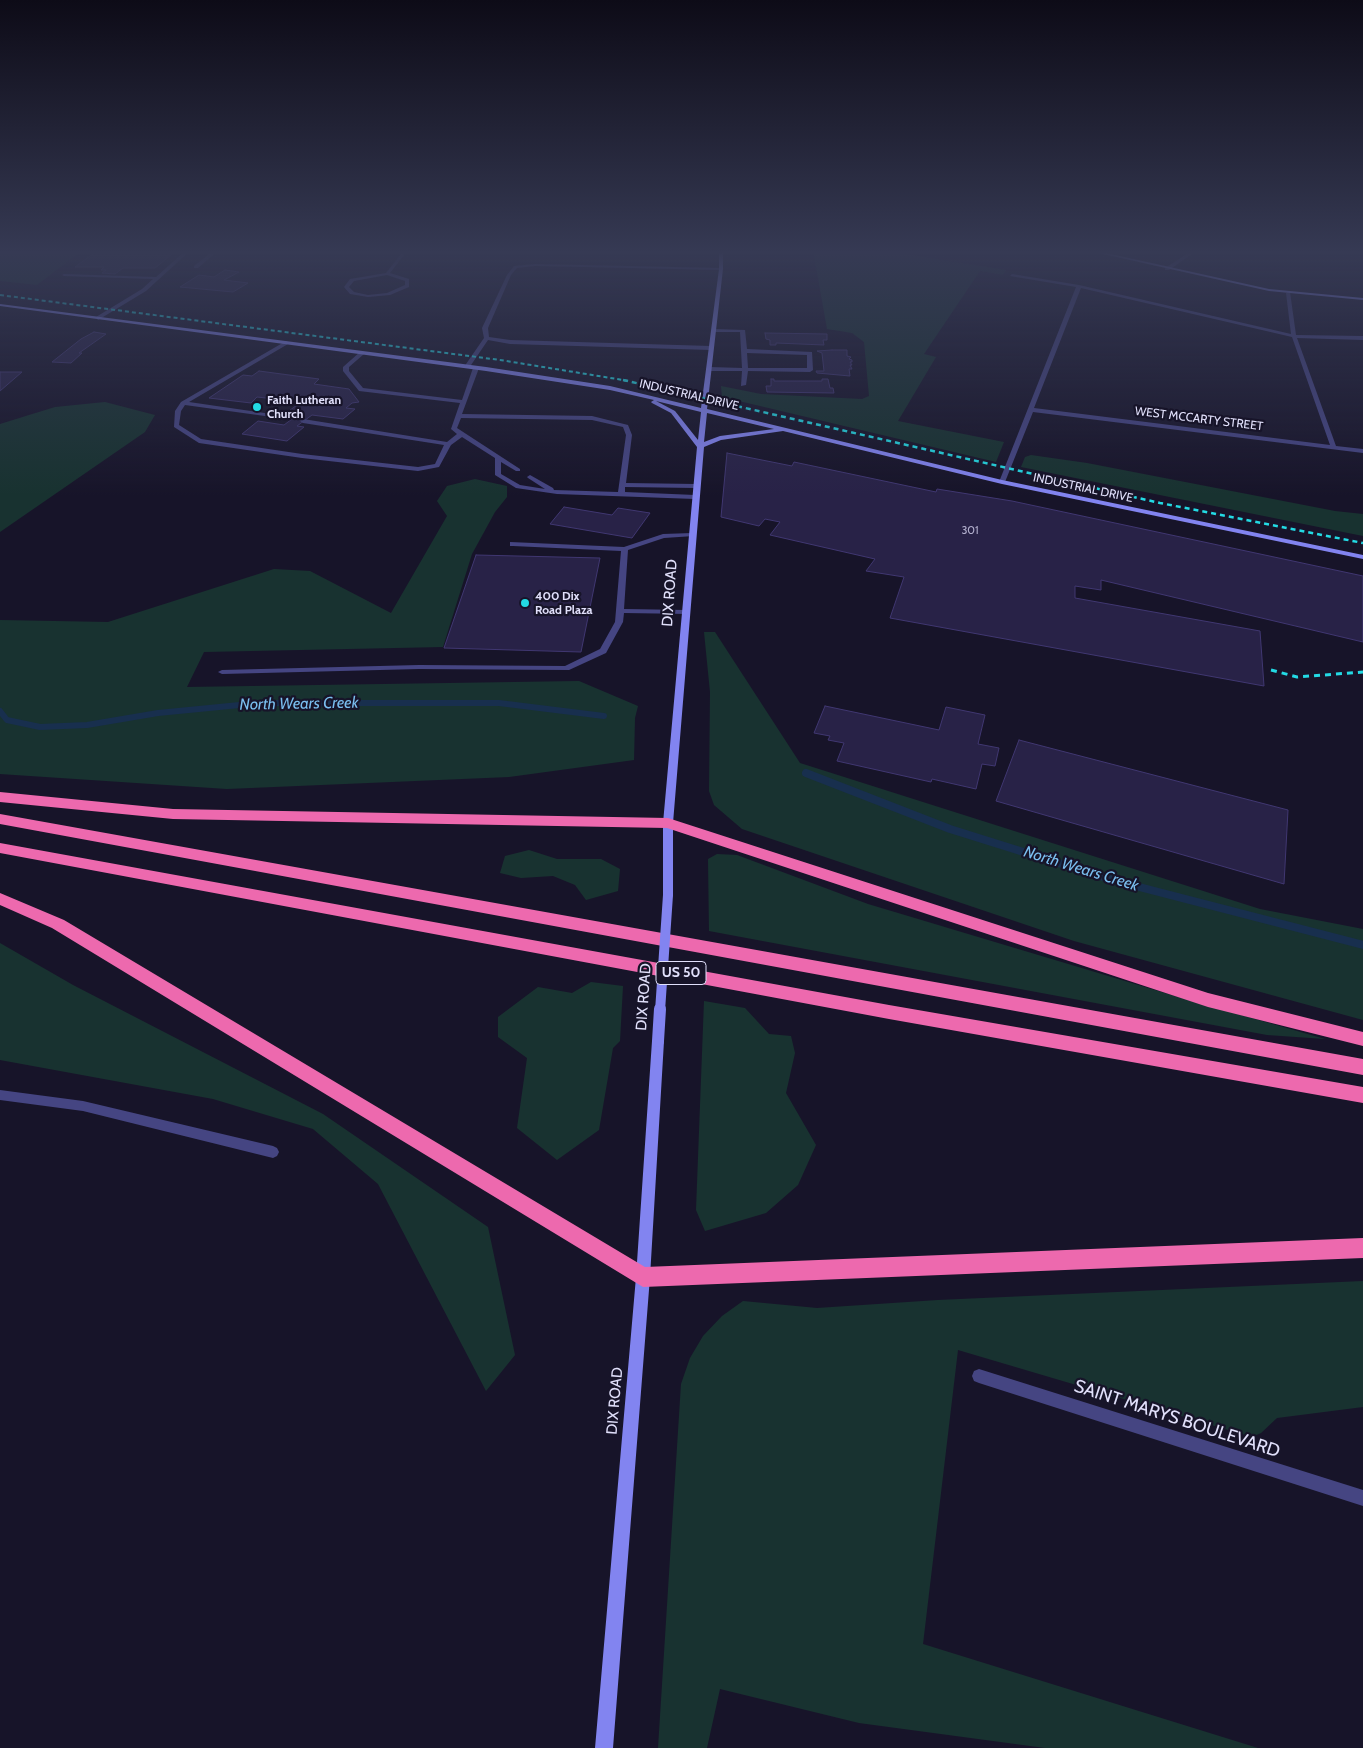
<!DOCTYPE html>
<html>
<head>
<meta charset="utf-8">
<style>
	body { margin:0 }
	canvas { display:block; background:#171429 }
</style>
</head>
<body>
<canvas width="1363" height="1748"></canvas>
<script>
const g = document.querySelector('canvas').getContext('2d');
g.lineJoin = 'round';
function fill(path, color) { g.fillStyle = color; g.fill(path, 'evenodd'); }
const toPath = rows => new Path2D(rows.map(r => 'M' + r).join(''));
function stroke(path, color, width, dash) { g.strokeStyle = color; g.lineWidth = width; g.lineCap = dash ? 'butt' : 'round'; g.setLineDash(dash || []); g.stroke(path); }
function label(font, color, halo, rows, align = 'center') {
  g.font = font + ' Cabin,sans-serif'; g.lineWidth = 4.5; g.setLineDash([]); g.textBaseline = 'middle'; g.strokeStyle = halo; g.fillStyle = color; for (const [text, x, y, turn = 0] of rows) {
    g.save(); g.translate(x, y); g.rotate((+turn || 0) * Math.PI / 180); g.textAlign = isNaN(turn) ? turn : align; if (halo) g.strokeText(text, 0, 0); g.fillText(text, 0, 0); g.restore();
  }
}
fill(toPath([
	[0,250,83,250,37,285,0,281],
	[813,250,881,250,1006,270,1003,275,980,271,924,354,936,357,898,421,1004,442,996,462,722,397,721,386,761,394,862,399,869,396,864,342,852,333,827,329],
	[105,402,155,415,145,432,0,532,0,424,55,407],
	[1031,455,1087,463,1335,511,1363,514,1363,536,1021,467,1025,457],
	[475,479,507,486,507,497,495,512,472,554,443,647,204,652,187,687,579,681,638,706,635,718,634,760,509,777,227,789,0,774,0,620,108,622,274,569,310,571,391,613,447,516,437,501,447,486],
	[704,632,715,632,800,763,1260,909,1363,929,1363,1020,1074,941,742,829,714,805,709,791,710,692],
	[529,850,557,859,601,859,620,869,618,891,586,900,575,885,553,876,521,878,500,873,505,856],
	[717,854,737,855,868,904,1175,996,1325,1039,1267,1035,709,931,708,859],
	[0,943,73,985,323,1114,488,1227,515,1355,486,1391,378,1184,313,1129,213,1099,0,1060],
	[591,982,623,986,620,1041,613,1048,599,1130,557,1160,517,1128,527,1058,498,1037,498,1017,538,987,572,993],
	[704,1001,745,1008,769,1034,791,1036,795,1053,786,1093,816,1145,798,1185,766,1213,705,1231,696,1210],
	[1363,1281,1363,1407,1277,1418,1261,1433,1252,1437,958,1350,923,1644,1258,1748,1045,1748,859,1723,720,1689,707,1748,658,1748,681,1384,690,1358,703,1336,722,1316,743,1301,817,1308,938,1300]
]), '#183230');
stroke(toPath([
	[0,711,7,720,40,727,87,725,158,713,260,703,499,703,604,716]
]), '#182f4e', 6);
stroke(toPath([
	[806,773,950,829,1116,881,1363,945]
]), '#182f4e', 8);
const building = toPath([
	[98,250,128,250,176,251,155,268,123,268,115,274,102,273,106,270,101,270,104,267,75,267,98,250],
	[225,270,239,272,224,280,248,283,233,292,180,287,199,275,214,277,225,270],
	[94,332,106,334,79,353,82,353,71,363,52,362,81,339,94,332],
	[765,333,827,334,827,340,823,340,824,345,776,343,776,345,770,345,770,340,766,339,765,333],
	[832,350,847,350,847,356,851,357,849,359,852,360,852,362,850,362,852,365,850,365,852,369,849,369,850,376,817,373,816,371,824,371,822,353,817,351,832,350],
	[259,371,319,379,314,384,349,389,359,402,352,403,346,408,355,409,343,419,312,415,297,426,304,427,287,441,242,434,258,421,284,425,300,413,289,411,301,402,257,397,251,403,209,398,243,375,252,376,259,371],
	[0,372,22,372,0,391,0,372],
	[771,379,774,379,774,381,822,381,822,379,828,379,830,388,833,388,834,393,767,392,766,386,771,386,771,379],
	[727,453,792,466,794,462,936,492,937,489,1012,501,1363,576,1363,642,1101,580,1101,590,1075,586,1075,598,1260,631,1264,686,890,618,904,577,866,571,875,559,770,535,780,522,765,519,759,526,721,517,727,453],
	[564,507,612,515,618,508,650,513,632,538,550,524,564,507],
	[476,555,600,558,581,652,444,648,476,555],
	[825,706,939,730,946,707,985,715,978,744,999,748,995,766,982,764,976,789,932,779,931,782,837,761,844,743,828,740,830,736,814,733,825,706],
	[1019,740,1288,810,1284,884,996,801,1019,740]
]);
fill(building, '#282247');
stroke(building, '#403771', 1);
fill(toPath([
	[186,250,191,250,146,291,98,320,96,317,142,289,153,279,64,276,62,275,64,274,156,277,186,250],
	[214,250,219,250,198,268,194,268,194,266,214,250],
	[535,264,721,268,723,269,721,270,535,266,517,268,511,275,488,328,489,337,510,340,711,346,714,348,711,350,510,344,488,340,469,368,465,368,464,367,484,338,482,328,507,275,514,266,535,264],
	[712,329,745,330,747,349,812,352,813,370,810,372,748,371,746,385,741,386,742,371,709,371,706,369,709,367,742,368,740,332,714,332,712,329],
	[747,353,807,355,807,368,748,368,747,353],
	[286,341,288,342,288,344,189,402,292,417,295,419,294,420,185,405,181,411,179,425,201,439,302,454,418,467,435,464,444,445,303,423,300,421,303,419,447,442,457,434,451,429,460,403,359,391,343,371,343,367,360,352,364,352,364,354,349,367,349,371,363,388,462,400,473,368,476,366,479,368,462,414,592,416,628,425,632,435,626,483,696,484,699,486,696,488,625,487,625,492,695,495,698,497,695,499,557,494,516,488,495,475,495,458,462,437,451,445,439,467,418,471,302,458,199,443,174,427,175,411,181,402,286,341],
	[461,418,592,420,623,427,626,435,618,492,554,490,553,488,530,475,527,477,528,478,545,489,520,485,501,474,501,462,516,471,520,471,520,469,457,428,461,418],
	[692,533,695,535,694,536,664,538,628,550,624,609,686,610,690,612,689,614,624,613,623,622,606,653,569,670,419,669,222,674,218,672,222,670,419,665,565,666,600,649,615,622,621,551,513,546,510,546,510,542,624,547,663,534,692,533]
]), '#454582');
fill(toPath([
	[404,250,408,250,390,273,409,279,409,287,390,295,368,297,350,294,344,287,350,279,386,273,404,250],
	[387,275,405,281,405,285,387,293,368,295,354,292,349,287,354,281,387,275],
	[1193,250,1198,250,1169,270,1165,270,1165,268,1193,250],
	[1012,274,1079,285,1291,334,1286,293,1290,292,1296,335,1363,336,1363,340,1297,338,1336,446,1363,449,1363,453,1033,412,1005,482,1000,483,999,482,1076,287,1010,276,1012,274],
	[1081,288,1292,337,1330,445,1034,408,1081,288],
	[0,1090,83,1101,273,1146,277,1148,279,1152,277,1156,273,1158,83,1111,0,1100,0,1090],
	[979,1369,1363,1490,1363,1506,979,1383,974,1381,972,1376,974,1371,979,1369]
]), '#454582');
fill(toPath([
	[719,250,723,250,723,269,707,409,1002,480,1363,555,1363,559,1002,484,783,431,721,440,704,447,673,823,673,895,672,898,668,899,664,898,663,895,663,823,697,447,671,413,652,403,651,402,654,400,610,390,486,371,0,306,0,304,486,367,610,386,701,408,719,269,719,250],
	[656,401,701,412,698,440,675,411,656,401],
	[707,413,774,429,720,436,704,442,707,413],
	[1085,250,1093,250,1269,289,1363,298,1363,300,1269,291,1085,250],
	[658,1036,662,1038,664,1041,650,1277,613,1748,595,1748,636,1277,652,1041,654,1038,658,1036]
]), '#8284f0');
fill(toPath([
	[0,792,173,809,668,818,1208,993,1363,1032,1363,1046,1208,1007,667,828,173,819,0,802,0,792],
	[0,814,1363,1059,1363,1075,0,824,0,814],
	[0,843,889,1005,1363,1087,1363,1103,889,1019,0,853,0,843],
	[0,893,64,920,645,1267,1363,1238,1363,1258,643,1287,52,928,0,905,0,893]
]), '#ed69ae');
stroke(toPath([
	[0,295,500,360,629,381]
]), '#23dae4', 2, [4, 3]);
stroke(toPath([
	[623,380,1160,503,1363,543]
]), '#23dae4', 2.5, [5, 4]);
stroke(toPath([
	[1271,670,1297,677,1363,672]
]), '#23dae4', 3, [6, 5]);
stroke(toPath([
	[660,1011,668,895]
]), '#8284f0', 10);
stroke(toPath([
	[658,1041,660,1009]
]), '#8284f0', 12);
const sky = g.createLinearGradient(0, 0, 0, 495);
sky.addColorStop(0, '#0d0b17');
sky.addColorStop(0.51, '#363a54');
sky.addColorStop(1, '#363a5400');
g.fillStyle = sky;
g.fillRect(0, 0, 1363, 495);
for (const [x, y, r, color] of [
	[257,407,5,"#23dae4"],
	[525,603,5,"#23dae4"]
]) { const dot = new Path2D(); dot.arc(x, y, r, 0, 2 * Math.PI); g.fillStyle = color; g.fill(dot); stroke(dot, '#171429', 2); }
label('11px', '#b3b0ce', null, [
	["301",970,531]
]);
label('12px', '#e1e0fb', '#171429', [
	["INDUSTRIAL DRIVE",689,395,13],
	["WEST MCCARTY STREET",1199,419,7],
	["INDUSTRIAL DRIVE",1083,488,12]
]);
label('bold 12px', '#e1e0fb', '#171429', [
	["Faith Lutheran",267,400],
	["Church",267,414],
	["400 Dix",535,596],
	["Road Plaza",535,610]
], 'left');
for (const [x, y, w] of [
	[681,973,50]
]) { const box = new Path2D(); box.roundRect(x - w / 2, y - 11.5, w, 23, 4); g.fillStyle = '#171429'; g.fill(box); stroke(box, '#e1e0fb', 1); }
label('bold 14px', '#e1e0fb', null, [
	["US 50",681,973]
]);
label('15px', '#e1e0fb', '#171429', [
	["DIX ROAD",670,593,-86],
	["DIX ROAD",644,997,-86],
	["DIX ROAD",615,1401,-85]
]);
label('italic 16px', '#7abeef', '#171429', [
	["North Wears Creek",299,704,-1],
	["North Wears Creek",1081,869,17]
]);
label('18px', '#e1e0fb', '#171429', [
	["SAINT MARYS BOULEVARD",1177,1419,18]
]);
</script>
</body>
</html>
